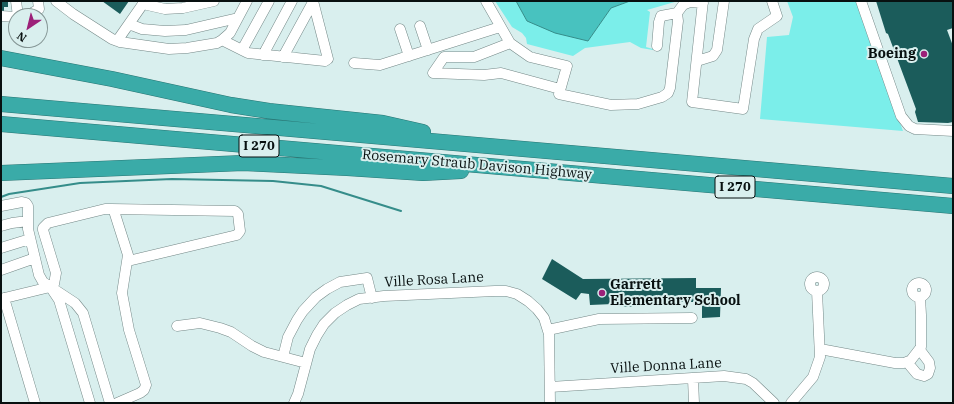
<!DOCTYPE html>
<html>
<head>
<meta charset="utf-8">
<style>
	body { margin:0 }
	#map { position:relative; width:954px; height:404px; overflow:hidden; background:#d9efee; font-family:"IBM Plex Serif",serif }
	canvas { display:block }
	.frame { position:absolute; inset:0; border:2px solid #081010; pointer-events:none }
	.north { position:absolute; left:8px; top:8px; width:40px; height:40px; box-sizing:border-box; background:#d9efee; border:1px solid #859695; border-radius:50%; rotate:215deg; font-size:11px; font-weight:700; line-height:16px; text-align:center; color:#081010 }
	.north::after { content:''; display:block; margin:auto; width:14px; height:18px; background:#9c2179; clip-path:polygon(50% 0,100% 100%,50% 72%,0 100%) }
</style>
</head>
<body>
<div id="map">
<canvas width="954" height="404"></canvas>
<div class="frame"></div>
<div class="north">N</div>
</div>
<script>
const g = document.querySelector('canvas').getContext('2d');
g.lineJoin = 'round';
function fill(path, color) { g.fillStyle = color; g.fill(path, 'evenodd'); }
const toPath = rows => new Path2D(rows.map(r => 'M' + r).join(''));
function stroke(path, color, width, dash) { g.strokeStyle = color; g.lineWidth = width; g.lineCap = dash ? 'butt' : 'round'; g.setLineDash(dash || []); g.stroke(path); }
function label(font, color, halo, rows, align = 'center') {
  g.font = font + ' "IBM Plex Serif",serif'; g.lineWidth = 4; g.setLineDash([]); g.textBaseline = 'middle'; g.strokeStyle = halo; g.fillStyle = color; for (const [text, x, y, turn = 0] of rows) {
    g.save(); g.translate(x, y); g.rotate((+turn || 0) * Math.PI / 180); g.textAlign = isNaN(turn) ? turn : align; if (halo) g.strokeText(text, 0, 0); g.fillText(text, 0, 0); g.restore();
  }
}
fill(toPath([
	[495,1,516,1,527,21,588,41,611,8,630,1,678,1,647,10,650,12,646,47,653,49,653,50,641,48,630,42,585,48,573,56,527,44,526,38,522,33,512,27],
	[787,1,856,1,903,131,760,119,767,37,789,35,793,17]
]), '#7beeea');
const water = toPath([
	[516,1,630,1,611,8,588,41,555,33,527,21,516,1]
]);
fill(water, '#48c2bf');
stroke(water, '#358d8a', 1);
stroke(toPath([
	[1,197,9,194,80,183,172,179,273,181,321,186,401,211]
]), '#358d8a', 2);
fill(toPath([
	[1,1,8,1,8,7,4,7,4,12,1,12],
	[102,1,129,1,120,14],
	[876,1,953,1,953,28,947,30,953,46,953,122,948,123,918,122,915,112,916,109,888,34,886,33],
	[552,259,583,279,696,278,696,288,721,288,720,317,702,318,702,302,635,302,635,307,613,307,613,304,590,305,589,294,581,293,576,300,542,279]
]), '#1b5c5b');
const minor = toPath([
	[16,1,18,16],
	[56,1,73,14,112,39,120,42,169,49,187,48,217,43,222,40,230,33,247,1],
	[486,1,510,43,530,57,567,66,559,94,611,105,638,104,662,97,668,93,670,88,678,21,677,13],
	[703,1,692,102,743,109,754,39,758,29,777,16,772,1],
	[861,1,901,116,909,126,915,129,953,131],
	[143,4,165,9,183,8,214,1],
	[1,16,16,17],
	[27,16,39,9,38,1],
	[129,24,142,29,165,31,186,30,238,18],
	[420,26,428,50],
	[400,29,409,56],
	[222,40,248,53,325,61,328,59,313,1],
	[117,41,145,1],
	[510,43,474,57,444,57,433,73,484,75,501,73,560,89],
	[657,46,659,22,661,16,677,13,683,5,690,2,703,3],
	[242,50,269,1],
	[263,55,292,1],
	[283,57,313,2],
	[697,61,713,56,717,50,724,1],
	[354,63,380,65,500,27],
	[1,206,22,202,26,203,28,206,28,229,39,275,43,282,75,303,83,313,110,403],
	[111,209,235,211,238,214,240,231,237,235,128,261],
	[1,226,12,223,28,221],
	[1,248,30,239],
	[1,270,35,258],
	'810 284a7 7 0 1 1 14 0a7 7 0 1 1-14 0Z',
	'912 290a7 7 0 1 1 14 0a7 7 0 1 1-14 0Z',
	[51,288,59,300,90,403],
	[4,298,35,403],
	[1,299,50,287,54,284,56,273,43,230,43,228,48,223,105,209,111,209,114,211,128,255,122,293,129,330,146,385,144,390,140,393,117,403],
	[177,326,200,323,220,328,231,332,252,346,264,352,306,363],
	[548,330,599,319,692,318],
	[820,349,895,363,904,363,911,360,921,347,921,315,920,297],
	[283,357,288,337,297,320,303,311,316,297,327,289,340,282,367,278,372,298],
	[907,362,917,374,924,376,928,374,930,368,929,362,920,350],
	[693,379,694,403],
	[550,387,724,376,746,379,753,383,774,403],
	[294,403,298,394,310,349,317,335,324,324,335,313,347,305,359,299,384,296,495,291,506,291,517,294,528,301,537,309,544,318,549,334,550,403],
	[791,403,813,377,820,357,817,291]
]);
const highway = toPath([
	[1,58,112,79,231,105,269,111,383,123,423,132],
	[1,104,953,186],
	[1,124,953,206],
	[1,173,243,163,347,168,423,173,461,171]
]);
stroke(minor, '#748887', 11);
stroke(highway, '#287573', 16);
stroke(minor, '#fff', 10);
stroke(highway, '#3aaba8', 15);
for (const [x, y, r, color] of [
	[924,54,4,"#9c2179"],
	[602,293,4,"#9c2179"]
]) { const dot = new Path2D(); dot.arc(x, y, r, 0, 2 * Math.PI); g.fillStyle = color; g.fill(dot); stroke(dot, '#d9efee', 1.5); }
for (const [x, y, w] of [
	[259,146,40],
	[735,187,40]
]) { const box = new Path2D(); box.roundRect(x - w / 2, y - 11, w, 22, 3); g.fillStyle = '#d9efee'; g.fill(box); stroke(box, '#081010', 1); }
label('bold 13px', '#081010', null, [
	["I 270",259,146],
	["I 270",735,187]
]);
label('bold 14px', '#081010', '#d9efee', [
	["Boeing",916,54],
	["Garrett",610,285,"left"],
	["Elementary School",610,301,"left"]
], 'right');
label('14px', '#081010', '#d9efee', [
	["Rosemary Straub Davison Highway",477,165,5],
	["Ville Rosa Lane",434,280,-3],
	["Ville Donna Lane",666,366,-3]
]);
</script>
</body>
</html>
